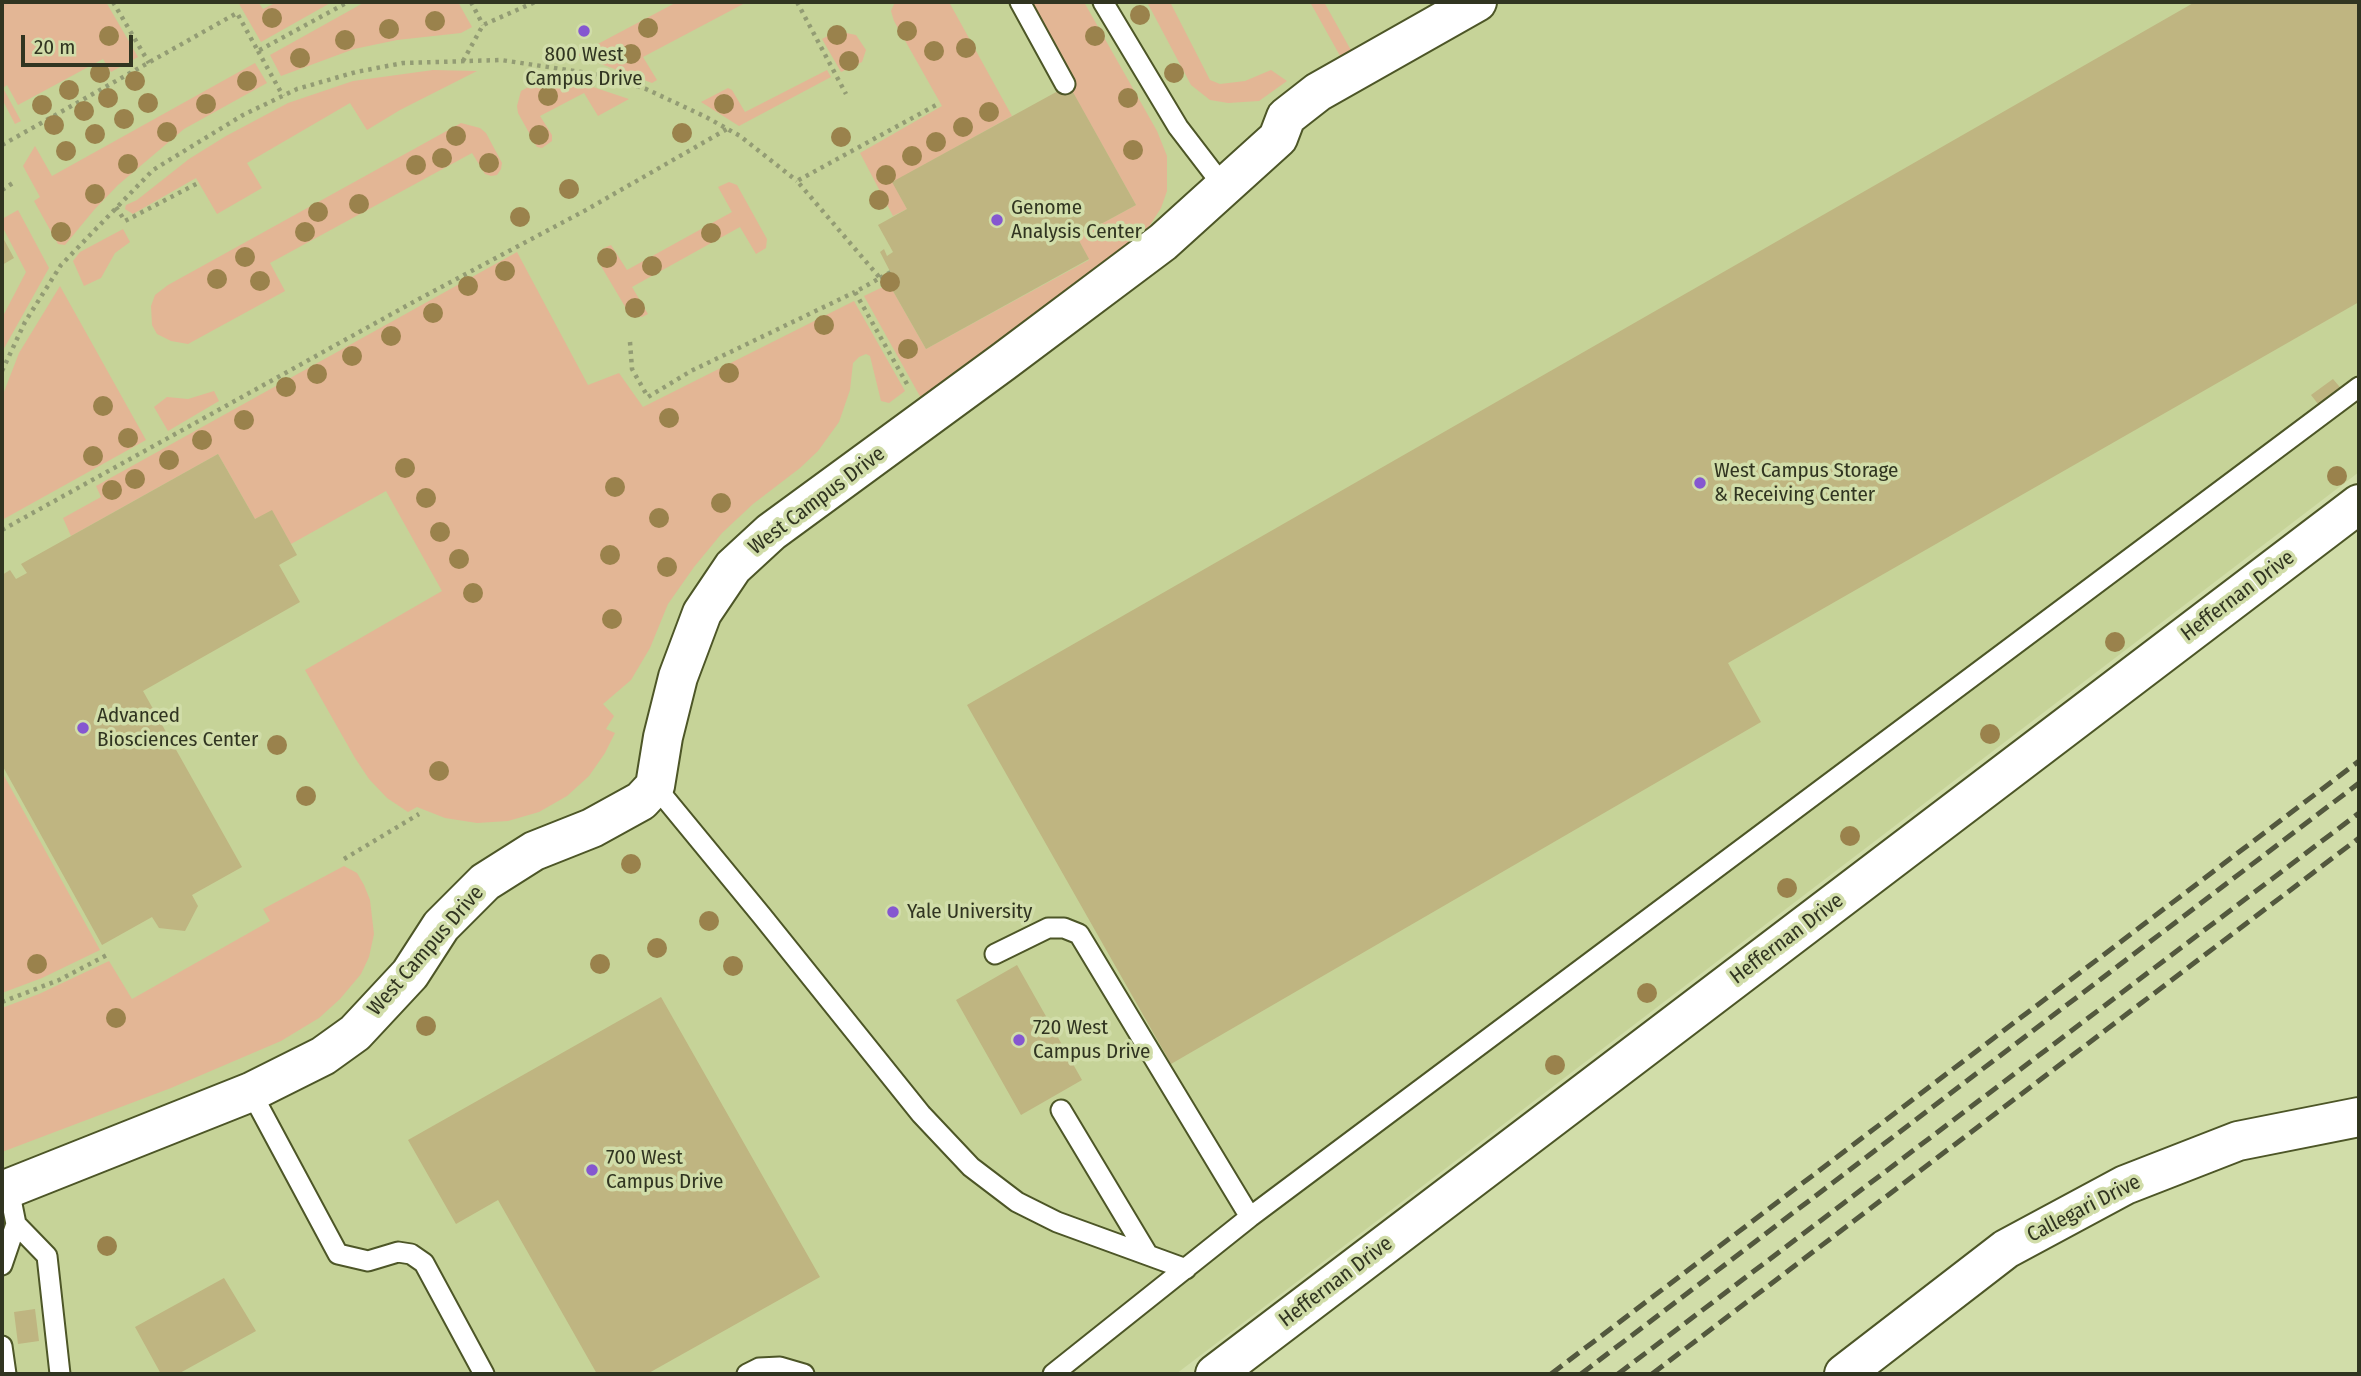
<!DOCTYPE html>
<html>
<head>
<meta charset="utf-8">
<style>
	body { margin:0 }
	#map { position:relative; width:2361px; height:1376px; overflow:hidden; background:#d1dda9; font-family:"Fira Sans Condensed",sans-serif }
	canvas { display:block }
	.frame { position:absolute; inset:0; border:4px solid #313521; pointer-events:none }
	.scale { position:absolute; left:21px; top:35px; width:112px; height:32px; box-sizing:border-box; border:4px solid #313521; border-top:0; padding-left:9px; font-size:21px; line-height:24px; white-space:nowrap; color:#313521; -webkit-text-stroke:5px #d1dda9; paint-order:stroke }
</style>
</head>
<body>
<div id="map">
<canvas width="2361" height="1376"></canvas>
<div class="frame"></div>
<div class="scale">20 m</div>
</div>
<script>
const g = document.querySelector('canvas').getContext('2d');
g.lineJoin = 'round';
function fill(path, color) { g.fillStyle = color; g.fill(path, 'evenodd'); }
const toPath = rows => new Path2D(rows.map(r => 'M' + r).join(''));
function stroke(path, color, width, dash) { g.strokeStyle = color; g.lineWidth = width; g.lineCap = dash ? 'butt' : 'round'; g.setLineDash(dash || []); g.stroke(path); }
function label(font, color, halo, rows, align = 'center') {
  g.font = font + ' "Fira Sans Condensed",sans-serif'; g.lineWidth = 7; g.setLineDash([]); g.textBaseline = 'middle'; g.strokeStyle = halo; g.fillStyle = color; for (const [text, x, y, turn = 0] of rows) {
    g.save(); g.translate(x, y); g.rotate((+turn || 0) * Math.PI / 180); g.textAlign = isNaN(turn) ? turn : align; if (halo) g.strokeText(text, 0, 0); g.fillText(text, 0, 0); g.restore();
  }
}
fill(toPath([
	[2,2,2359,2,2359,472,1176,1374,2,1374]
]), '#c6d398');
fill(toPath([
	[2,2,106,2,138,57,111,72,103,59,18,105,7,85,3,88,21,121,15,124,2,99,2,14,4,13],
	[238,2,258,2,263,9,277,2,332,2,261,42],
	[365,2,458,2,472,27,461,33,397,40,354,49,281,76,270,55],
	[677,2,747,2,643,57,657,80,652,83,577,55],
	[895,2,949,2,1012,116,893,182,907,209,893,216,860,153,942,106,894,21,891,11],
	[1022,2,1084,2,1157,131,1167,156,1167,191,1161,208,1143,236,922,400,864,296,889,284,926,349,1089,260,1077,237,1136,205],
	[1147,2,1170,2,1210,80,1220,84,1245,81,1271,70,1287,81,1259,101,1228,103,1210,100,1191,85],
	[1310,2,1324,2,1372,88,1344,63],
	[837,31,856,35,866,50,862,62,841,72,822,39],
	[255,63,267,83,184,129,118,185,94,210,65,245,58,244,34,201,40,197,23,166,35,146,52,176],
	[433,70,477,71,400,110,367,130,350,103,247,163,262,188,217,214,196,178,133,214,125,209,126,205,137,200,189,159,226,136,288,103,353,81],
	[827,70,831,77,739,126,701,102,728,88,732,90,745,112],
	[543,79,590,86,629,99,598,116,584,93,540,116,552,135,552,141,542,148,537,147,518,113,517,106,521,91],
	[461,123,480,128,486,133,502,163,501,169,497,175,491,176,485,174,472,153,270,263,285,291,188,344,171,341,157,334,152,325,151,306,155,295,168,285],
	[729,182,737,185,767,239,766,248,756,254,740,227,632,287,648,314,642,317,630,315,598,261,602,249,611,245,627,270,732,212,718,187],
	[18,210,49,268,2,352,2,318,26,272,2,226,2,219],
	[123,229,130,242,115,253,101,278,84,286,73,261,80,252],
	[517,252,588,385,619,373,643,407,854,301,905,391,889,403,881,401,870,356,866,354,859,357,853,363,850,390,839,422,818,451,800,468,753,504,722,533,694,567,668,604,650,648,631,680,603,704,614,716,606,729,615,733,605,753,589,776,567,796,539,812,508,821,477,823,445,818,417,807,408,812,387,798,369,779,355,758,305,670,442,591,386,491,291,544,272,511,255,519,218,454,71,536,63,518,101,497,96,486],
	[60,286,146,440,2,520,2,397,19,353],
	[214,391,219,401,168,431,154,407,167,397,188,399],
	[2,772,100,950,42,978,2,993],
	[344,866,357,873,364,885,370,900,374,934,369,957,361,974,340,999,319,1018,281,1041,171,1088,2,1152,2,1008,39,994,109,961,132,999,270,921,263,909]
]), '#e3b695');
fill(toPath([
	[2195,2,2359,2,2359,302,1728,663,1761,722,1171,1064,967,705],
	[1069,85,1136,205,1077,237,1089,259,926,349,889,284,895,281,880,252,884,249,887,256,893,252,878,225,907,209,892,182],
	[2,236,14,258,2,265],
	[2333,379,2344,392,2322,409,2311,395],
	[218,454,255,519,272,510,291,544,297,555,279,565,300,602,143,691,242,867,192,895,198,906,185,931,159,928,152,917,102,945,2,765,2,575,10,570,16,579,27,573,21,564],
	[1017,965,1082,1080,1021,1115,956,1000],
	[661,997,820,1277,647,1374,597,1374,498,1200,456,1224,408,1140],
	[224,1278,256,1331,178,1374,161,1374,135,1327],
	[35,1309,39,1341,18,1344,14,1312]
]), '#bfb581');
const service = toPath([
	[1020,2,1065,84],
	[1103,2,1178,127,1224,187],
	[655,786,762,916,921,1114,971,1167,1017,1202,1057,1222,1186,1269],
	[995,954,1048,928,1064,928,1079,934,1250,1217],
	[251,1092,338,1254,368,1261,398,1252,411,1254,424,1263,484,1374],
	[1061,1110,1148,1255],
	[16,1224,47,1256,60,1374],
	[2,1265,16,1224,9,1189],
	[2,1346,6,1374],
	[747,1374,759,1368,780,1367,804,1374],
	[1053,1374,1250,1217,2359,387]
]);
const minor = toPath([
	[2,1191,251,1092,323,1056,355,1033,410,974,441,926,485,882,534,851,592,828,641,801,655,786,663,737,678,677,702,613,733,567,771,532,1003,362,1163,242,1278,138,1286,117,1318,92,1477,2],
	[1215,1374,2359,504],
	[1844,1374,2006,1249,2125,1185,2238,1141,2359,1117]
]);
stroke(service, '#4d5627', 23);
stroke(minor, '#4d5627', 42);
stroke(toPath([
	[113,2,149,63],
	[471,2,483,25],
	[797,2,846,94],
	[258,51,283,96],
	[463,61,483,25,535,2],
	[2,145,237,13,258,51,348,2],
	[2,190,16,181],
	[116,207,125,221,198,183],
	[880,278,891,272],
	[630,342,632,369,648,397,691,371,855,292],
	[2,371,25,322,61,265,153,170,243,115,297,89,356,72,403,63,501,60,602,75,646,89,706,117,740,136,797,181],
	[907,384,855,292,880,278,797,181,936,105],
	[2,530,417,300,586,210,727,129],
	[344,859,419,814],
	[2,1002,59,980,107,955]
]), '#939c74', 4.5, [3.5, 5]);
stroke(service, '#fff', 19);
stroke(minor, '#fff', 38);
stroke(toPath([
	[1551,1374,2359,761],
	[1581,1374,2359,783],
	[1618,1374,2359,813],
	[1652,1374,2359,838]
]), '#53583e', 5, [14, 7]);
g.fillStyle = '#9a824c';
for (const [x, y] of [
	[1140,15],
	[272,18],
	[435,21],
	[648,28],
	[389,29],
	[907,31],
	[837,35],
	[109,36],
	[1095,36],
	[345,40],
	[966,48],
	[934,51],
	[631,54],
	[300,58],
	[849,61],
	[100,73],
	[1174,73],
	[135,81],
	[247,81],
	[69,90],
	[548,96],
	[108,98],
	[1128,98],
	[148,103],
	[206,104],
	[724,104],
	[42,105],
	[84,111],
	[989,112],
	[124,119],
	[54,125],
	[963,127],
	[167,132],
	[682,133],
	[95,134],
	[539,135],
	[456,136],
	[841,137],
	[936,142],
	[1133,150],
	[66,151],
	[912,156],
	[442,158],
	[489,163],
	[128,164],
	[416,165],
	[886,175],
	[569,189],
	[95,194],
	[879,200],
	[359,204],
	[318,212],
	[520,217],
	[61,232],
	[305,232],
	[711,233],
	[245,257],
	[607,258],
	[652,266],
	[505,271],
	[217,279],
	[260,281],
	[890,282],
	[468,286],
	[635,308],
	[433,313],
	[824,325],
	[391,336],
	[908,349],
	[352,356],
	[729,373],
	[317,374],
	[286,387],
	[103,406],
	[669,418],
	[244,420],
	[128,438],
	[202,440],
	[93,456],
	[169,460],
	[405,468],
	[2337,476],
	[135,479],
	[615,487],
	[112,490],
	[426,498],
	[721,503],
	[659,518],
	[440,532],
	[610,555],
	[459,559],
	[667,567],
	[473,593],
	[612,619],
	[2115,642],
	[1990,734],
	[277,745],
	[439,771],
	[306,796],
	[1850,836],
	[631,864],
	[1787,888],
	[709,921],
	[657,948],
	[37,964],
	[600,964],
	[733,966],
	[1647,993],
	[116,1018],
	[426,1026],
	[1555,1065],
	[107,1246]
]) { g.beginPath(); g.arc(x, y, 10, 0, 2 * Math.PI); g.fill(); }
for (const [x, y, r, color] of [
	[584,31,7,"#8557d0"],
	[997,220,7,"#8557d0"],
	[1700,483,7,"#8557d0"],
	[83,728,7,"#8557d0"],
	[893,912,7,"#8557d0"],
	[1019,1040,7,"#8557d0"],
	[592,1170,7,"#8557d0"]
]) { const dot = new Path2D(); dot.arc(x, y, r, 0, 2 * Math.PI); g.fillStyle = color; g.fill(dot); stroke(dot, '#d1dda9', 2.5); }
label('21px', '#313521', '#d1dda9', [
	["800 West",584,55,"center"],
	["Campus Drive",584,79,"center"],
	["Genome",1011,208],
	["Analysis Center",1011,232],
	["West Campus Storage",1714,471],
	["& Receiving Center",1714,495],
	["Advanced",97,716],
	["Biosciences Center",97,740],
	["Yale University",907,912],
	["720 West",1033,1028],
	["Campus Drive",1033,1052],
	["700 West",606,1158],
	["Campus Drive",606,1182]
], 'left');
label('21px', '#313521', '#d1dda9', [
	["West Campus Drive",817,501,-37],
	["Heffernan Drive",2238,596,-37],
	["Heffernan Drive",1787,939,-37],
	["West Campus Drive",426,951,-49],
	["Callegari Drive",2084,1209,-27],
	["Heffernan Drive",1336,1282,-37]
]);
</script>
</body>
</html>
